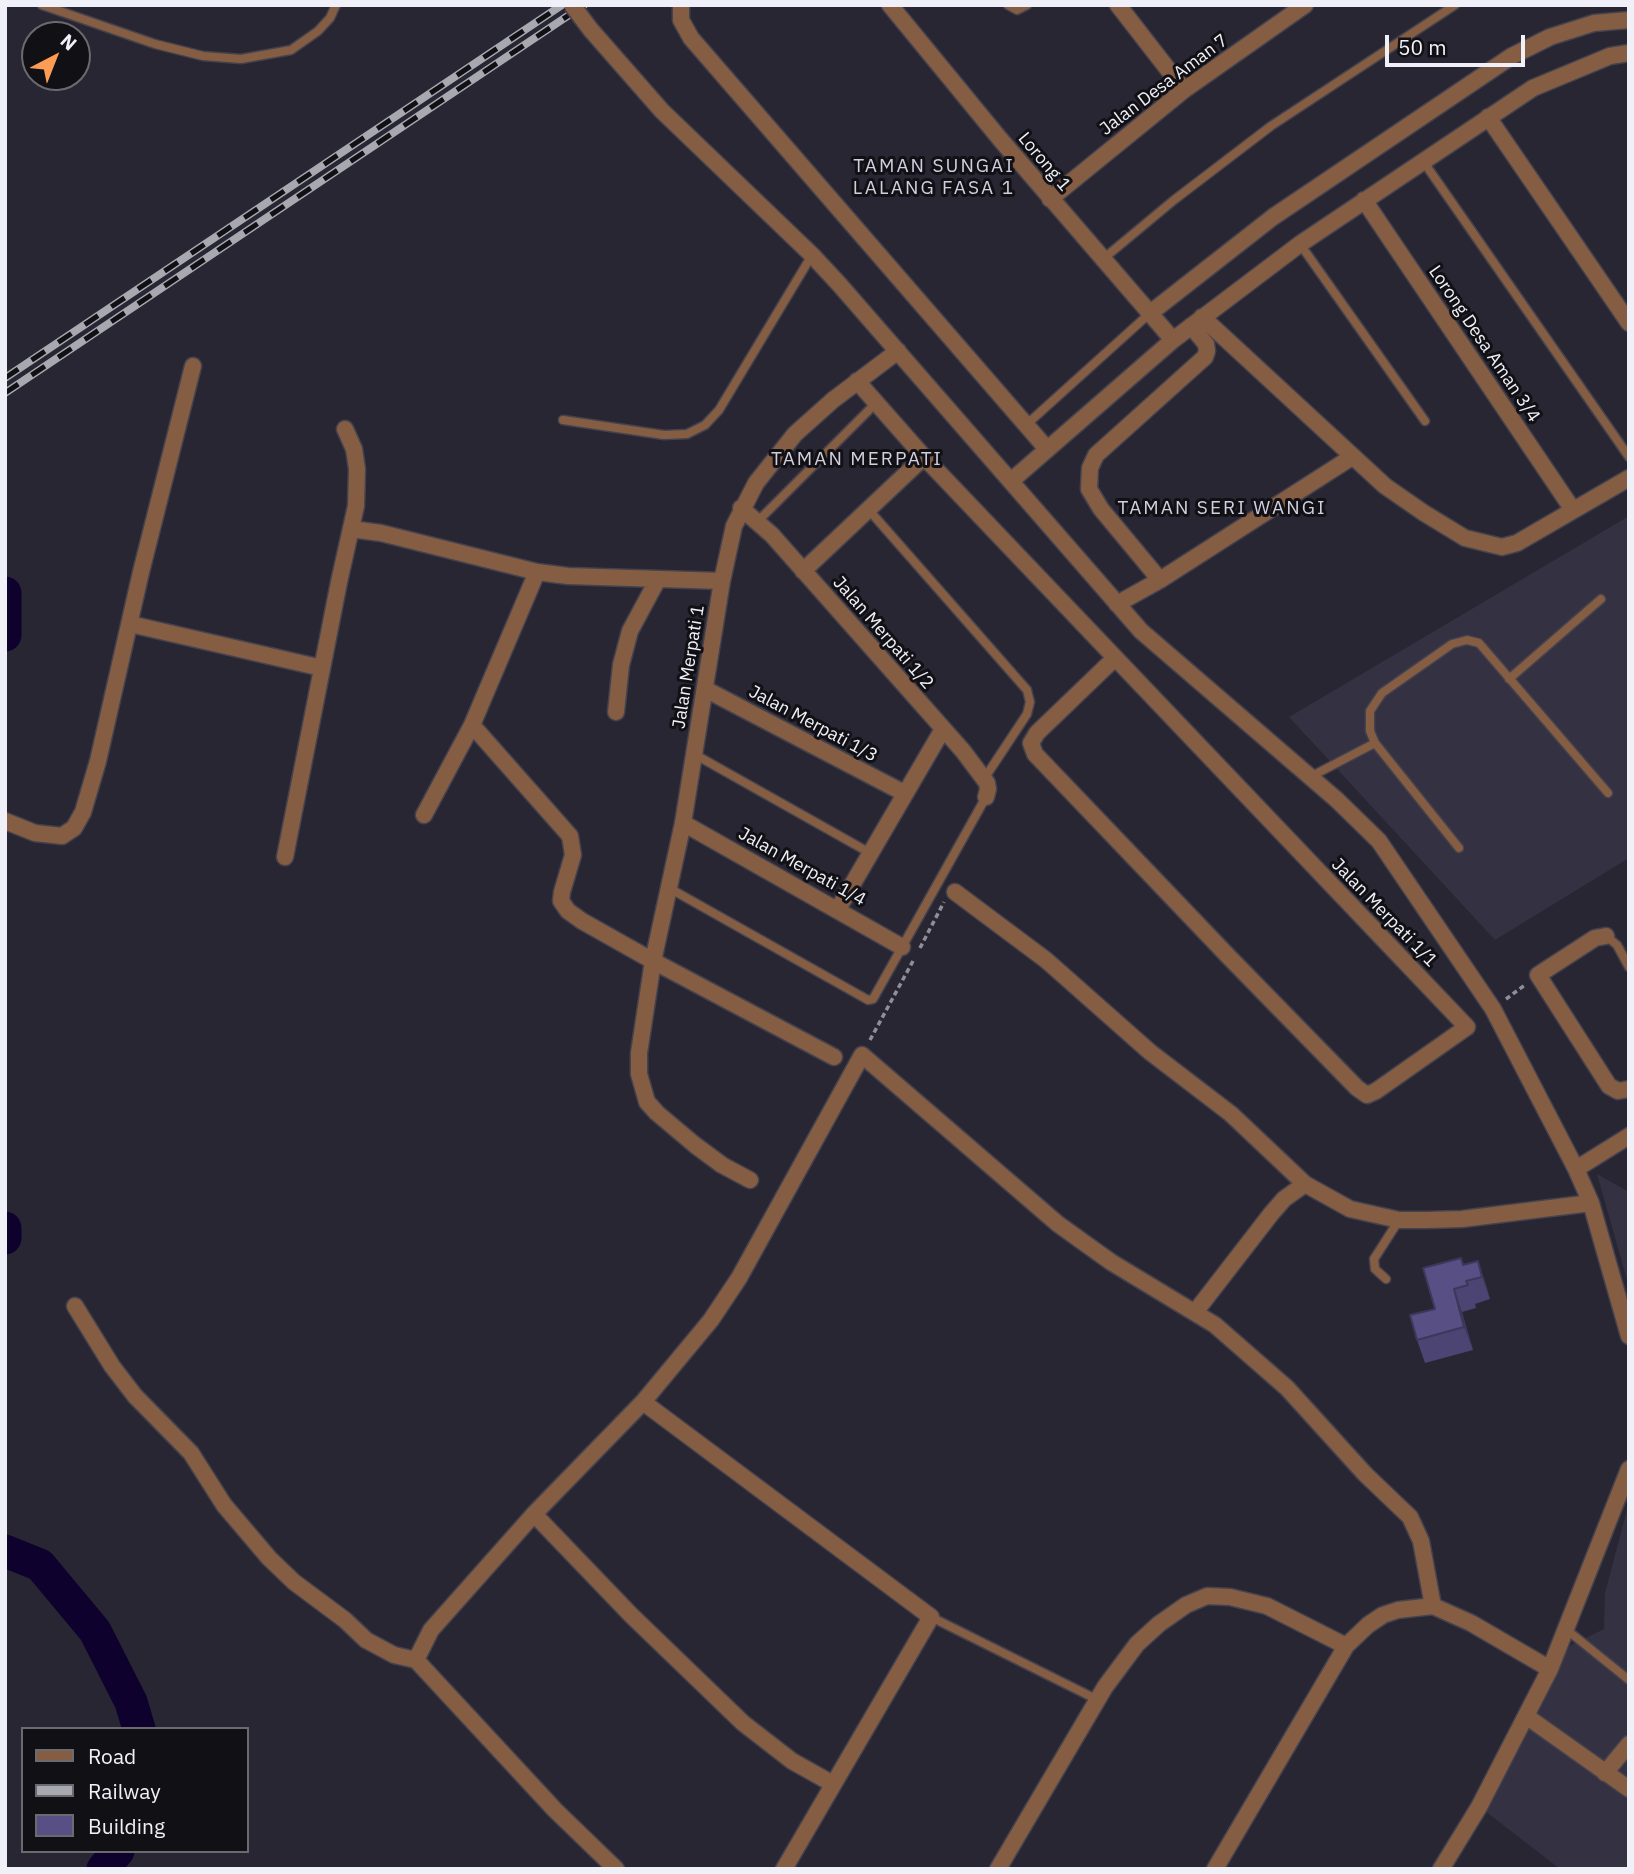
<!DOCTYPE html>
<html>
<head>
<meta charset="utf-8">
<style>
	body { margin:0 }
	#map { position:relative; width:1634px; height:1874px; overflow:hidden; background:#282632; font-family:"IBM Plex Sans",sans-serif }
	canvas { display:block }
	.frame { position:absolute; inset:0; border:7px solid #f0f0f8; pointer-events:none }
	.legend { position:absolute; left:21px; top:1727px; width:228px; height:126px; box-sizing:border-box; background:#111015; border:2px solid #6a6a70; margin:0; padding:9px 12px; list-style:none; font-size:21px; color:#f0f0f8 }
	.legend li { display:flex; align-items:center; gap:14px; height:35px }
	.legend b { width:35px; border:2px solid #6a6a70 }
	.north { position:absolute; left:21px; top:21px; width:70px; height:70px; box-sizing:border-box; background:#111015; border:2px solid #6a6a70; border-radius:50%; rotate:42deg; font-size:19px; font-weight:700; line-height:28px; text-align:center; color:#f0f0f8 }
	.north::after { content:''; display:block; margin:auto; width:24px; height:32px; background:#fd9d55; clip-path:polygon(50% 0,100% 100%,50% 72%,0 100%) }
	.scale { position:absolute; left:1385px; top:35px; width:140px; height:32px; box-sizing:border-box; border:4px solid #f0f0f8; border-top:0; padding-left:9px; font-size:21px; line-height:24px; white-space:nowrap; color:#f0f0f8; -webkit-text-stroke:5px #111015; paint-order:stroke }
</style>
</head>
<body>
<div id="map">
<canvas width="1634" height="1874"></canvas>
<div class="frame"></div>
<ul class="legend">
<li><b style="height:9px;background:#845d42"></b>Road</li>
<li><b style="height:9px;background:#a8a8b1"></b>Railway</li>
<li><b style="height:19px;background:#584f84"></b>Building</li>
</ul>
<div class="north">N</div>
<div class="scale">50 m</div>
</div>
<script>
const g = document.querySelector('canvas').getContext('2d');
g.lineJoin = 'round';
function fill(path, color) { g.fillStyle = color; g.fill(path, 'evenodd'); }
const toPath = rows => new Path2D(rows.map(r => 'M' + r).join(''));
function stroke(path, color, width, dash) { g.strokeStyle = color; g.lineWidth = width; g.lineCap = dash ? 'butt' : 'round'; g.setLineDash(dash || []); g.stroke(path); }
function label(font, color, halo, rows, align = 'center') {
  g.font = font + ' "IBM Plex Sans",sans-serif'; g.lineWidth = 6; g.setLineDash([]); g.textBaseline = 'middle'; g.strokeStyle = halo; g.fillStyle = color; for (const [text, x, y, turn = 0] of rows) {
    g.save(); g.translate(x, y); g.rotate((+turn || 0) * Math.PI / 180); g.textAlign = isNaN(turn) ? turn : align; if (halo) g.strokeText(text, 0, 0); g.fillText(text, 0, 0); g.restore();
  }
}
fill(toPath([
	[1629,516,1629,858,1495,940,1289,717],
	[1597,1174,1629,1192,1629,1287],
	[1629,1502,1629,1869,1560,1869,1485,1811,1570,1646,1604,1629,1605,1593]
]), '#333142');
stroke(toPath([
	[5,593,5,635],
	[5,1228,5,1238],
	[5,1551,40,1565,95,1631,131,1702,139,1729],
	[103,1869,118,1851]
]), '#0f012d', 33);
const service = toPath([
	[42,5,155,44,203,56,241,59,291,50,318,31,330,18,336,5],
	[1008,5,1017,10,1027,5],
	[1423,161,1629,457],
	[1300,244,1425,421],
	[1103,259,1174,200,1271,126,1455,5],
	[563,420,664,435,687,434,705,425,719,410,812,255],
	[1026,425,1149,314],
	[868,509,1027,690,1030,702,1027,714,984,779],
	[758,521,875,404],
	[1509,679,1601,599],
	[1375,743,1459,848],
	[694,754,870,853],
	[1310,777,1375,743,1370,731,1370,711,1382,693,1452,644,1467,640,1479,643,1608,793],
	[669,888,868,1000,873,999,986,797],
	[1606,936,1617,945,1629,967],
	[1386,1279,1375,1269,1374,1259,1399,1220],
	[931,1617,1098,1700],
	[1567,1630,1629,1680]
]);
const minor = toPath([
	[681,5,681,20,691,38,1047,449],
	[890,5,1000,139,1173,340],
	[1118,5,1184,90],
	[591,30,662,111,812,255,839,284,1141,631,1337,800,1379,841,1493,1009,1576,1169,1591,1203,1629,1336],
	[1488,117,1629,323],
	[1050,199,1184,90,1305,5],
	[1364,200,1573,510],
	[1149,314,1273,217,1512,56,1550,37,1594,23,1629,20],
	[1202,317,1385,486,1424,513,1465,538,1502,547,1517,543,1629,478],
	[857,381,924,457,1467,1027,1376,1091,1367,1095,1357,1088,1229,957,1035,754,1031,743,1037,733,1115,658],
	[1011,481,1173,340,1300,244,1533,88,1610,56,1629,53],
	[741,508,772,535,963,751,987,783,988,789,986,797],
	[351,529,381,533,537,572,568,576,722,581],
	[803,571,924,457],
	[1160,580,1101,509,1089,489,1090,468,1096,455,1205,357,1207,351,1206,344,1191,326],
	[1117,604,1160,580,1352,457],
	[130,624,322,668],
	[705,689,904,793],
	[616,712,621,665,630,631,658,579],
	[472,725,570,836,573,855,562,892,561,901,568,911,582,921,653,961,834,1057],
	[424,815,472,725,537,572],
	[5,821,35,833,62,836,74,828,83,812,98,761,141,572,193,366],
	[683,823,902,947],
	[285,857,339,582,356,506,357,469,354,449,345,429],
	[955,892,1046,960,1150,1052,1231,1114,1305,1184,1350,1209,1399,1220,1427,1220,1462,1219,1591,1203],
	[838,909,943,729],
	[1606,936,1595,938,1538,975,1609,1086,1618,1091,1629,1089],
	[1576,1169,1629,1136],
	[750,1180,722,1165,695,1145,657,1113,647,1102,639,1074,639,1053,653,961,683,823,722,581,734,526,756,483,795,434,833,400,898,351],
	[75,1306,112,1366,135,1396,191,1453,224,1505,269,1558,294,1582,345,1620,366,1640,394,1655,416,1660,555,1810,616,1869],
	[1196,1311,1271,1214,1284,1199,1305,1184],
	[643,1402,931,1617,784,1869],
	[534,1514,631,1615,743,1723,792,1761,833,1784],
	[416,1660,431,1630,534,1514,643,1402,711,1320,739,1278,862,1055,1058,1224,1111,1262,1215,1325,1287,1388,1365,1474,1410,1517,1421,1541,1433,1606],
	[1526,1716,1629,1789],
	[1605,1773,1629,1744],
	[998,1869,1105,1687,1137,1644,1159,1624,1186,1605,1207,1596,1230,1597,1267,1606,1346,1646],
	[1215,1869,1346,1646,1368,1625,1383,1615,1398,1610,1433,1606,1471,1623,1550,1669],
	[1441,1869,1479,1807,1550,1669,1629,1469]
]);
stroke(service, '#44424e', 11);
stroke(minor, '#44424e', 19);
stroke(toPath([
	[920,948,944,902],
	[1506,999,1525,985],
	[870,1040,913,961]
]), '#908f99', 3.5, [5, 3.5]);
stroke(service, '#845d42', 8);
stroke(minor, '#845d42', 16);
const rail = toPath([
	[5,378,562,5],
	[5,393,584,5]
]);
stroke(rail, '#a8a8b1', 8);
stroke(rail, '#111015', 5, [16]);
const minorBridge = toPath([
	[572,5,591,30]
]);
stroke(minorBridge, '#44424e', 19, []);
stroke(minorBridge, '#845d42', 16);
fill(toPath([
	[1478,1261,1490,1299,1475,1304,1476,1308,1462,1312,1473,1350,1425,1363,1417,1340,1435,1309,1464,1265]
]), '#4c4472');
fill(toPath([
	[1478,1261,1486,1284,1490,1299,1482,1277],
	[1454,1289,1462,1312,1473,1350,1464,1327]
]), '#3e375c');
const building = toPath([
	[1461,1258,1463,1265,1478,1261,1482,1277,1466,1281,1468,1285,1454,1289,1464,1327,1417,1340,1410,1315,1435,1309,1423,1268,1461,1258]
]);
fill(building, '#584f84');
stroke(building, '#3e375c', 2);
label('18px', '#f0f0f8', '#111015', [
	["Jalan Desa Aman 7",1164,85,-37],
	["Lorong 1",1044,162,50],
	["Lorong Desa Aman 3/4",1484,344,56],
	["Jalan Merpati 1/2",883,633,49],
	["Jalan Merpati 1",689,667,-81],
	["Jalan Merpati 1/3",813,724,28],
	["Jalan Merpati 1/4",802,867,29],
	["Jalan Merpati 1/1",1384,913,46]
]);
g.letterSpacing = '2px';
label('19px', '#d1cfde', '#111015', [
	["TAMAN SUNGAI",934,167],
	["LALANG FASA 1",934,189],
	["TAMAN MERPATI",857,460],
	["TAMAN SERI WANGI",1222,509]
]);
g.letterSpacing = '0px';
</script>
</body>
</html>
